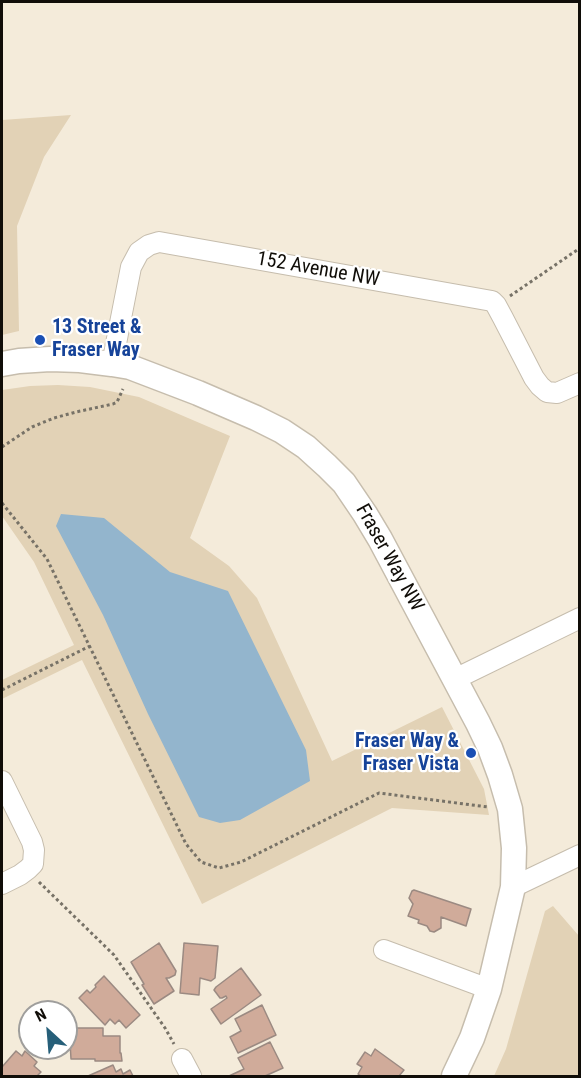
<!DOCTYPE html>
<html>
<head>
<meta charset="utf-8">
<style>
	body { margin:0 }
	#map { position:relative; width:581px; height:1078px; overflow:hidden; background:#f4ebda; font-family:"Roboto Condensed",sans-serif }
	canvas { display:block }
	.frame { position:absolute; inset:0; border:3px solid #100d08; pointer-events:none }
	.north { position:absolute; left:18px; top:1000px; width:60px; height:60px; box-sizing:border-box; background:#fff; border:2px solid #9f9e9c; border-radius:50%; rotate:334deg; font-size:16px; font-weight:700; line-height:24px; text-align:center; color:#100d08 }
	.north::after { content:''; display:block; margin:auto; width:21px; height:27px; background:#265f79; clip-path:polygon(50% 0,100% 100%,50% 72%,0 100%) }
</style>
</head>
<body>
<div id="map">
<canvas width="581" height="1078"></canvas>
<div class="frame"></div>
<div class="north">N</div>
</div>
<script>
const g = document.querySelector('canvas').getContext('2d');
g.lineJoin = 'round';
function fill(path, color) { g.fillStyle = color; g.fill(path, 'evenodd'); }
const toPath = rows => new Path2D(rows.map(r => 'M' + r).join(''));
function stroke(path, color, width, dash) { g.strokeStyle = color; g.lineWidth = width; g.lineCap = dash ? 'butt' : 'round'; g.setLineDash(dash || []); g.stroke(path); }
function label(font, color, halo, rows, align = 'center') {
  g.font = font + ' "Roboto Condensed",sans-serif'; g.lineWidth = 4.5; g.setLineDash([]); g.textBaseline = 'middle'; g.strokeStyle = halo; g.fillStyle = color; for (const [text, x, y, turn = 0] of rows) {
    g.save(); g.translate(x, y); g.rotate((+turn || 0) * Math.PI / 180); g.textAlign = isNaN(turn) ? turn : align; if (halo) g.strokeText(text, 0, 0); g.fillText(text, 0, 0); g.restore();
  }
}
fill(toPath([
	[71,115,44,157,17,226,19,331,2,335,2,120],
	[58,385,90,387,139,397,230,436,190,538,229,566,257,598,332,761,442,707,484,789,489,815,392,808,202,904,82,660,2,699,2,680,74,645,34,562,2,516,2,390,30,386],
	[553,906,579,936,579,1076,494,1076,506,1049,545,911]
]), '#e2d2b6');
fill(toPath([
	[61,514,104,518,170,572,228,591,306,750,310,781,240,820,220,823,199,817,148,714,103,615,56,526]
]), '#93b5cd');
const building = toPath([
	[414,890,471,909,466,926,441,917,441,928,434,932,430,931,427,926,418,923,419,920,408,916,413,904,409,898,412,891,414,890],
	[159,943,176,971,175,975,169,978,166,978,174,991,154,1004,142,985,144,984,131,962,159,943],
	[184,943,218,946,215,978,211,981,200,978,199,995,180,993,184,943],
	[241,968,261,995,221,1024,211,1009,227,998,226,996,222,998,220,998,214,990,216,987,241,968],
	[104,976,140,1015,126,1028,119,1020,115,1024,110,1019,105,1025,79,998,87,990,90,993,96,987,95,985,104,976],
	[262,1005,276,1035,238,1053,230,1037,241,1031,235,1019,262,1005],
	[67,1028,103,1028,103,1036,120,1036,120,1053,121,1053,122,1061,95,1061,95,1059,71,1059,70,1042,67,1042,67,1028],
	[270,1042,283,1068,265,1076,229,1076,244,1069,238,1058,270,1042],
	[375,1049,404,1070,399,1076,361,1076,358,1074,362,1067,357,1064,365,1052,371,1056,375,1049],
	[16,1051,22,1056,25,1051,37,1062,34,1066,41,1072,37,1076,2,1076,2,1067,16,1051],
	[113,1065,116,1072,121,1069,123,1074,130,1070,133,1076,88,1076,113,1065]
]);
fill(building, '#d0ab9a');
stroke(building, '#9b8a82', 1.5);
const minor = toPath([
	[112,364,131,267,139,252,149,245,159,242,492,301,496,305,503,318,534,378,540,386,547,392,557,393,580,383],
	[455,679,580,618],
	[2,781,32,842,34,850,33,864,28,869,20,875,2,884],
	[513,887,580,855],
	[384,950,489,989],
	[182,1059,191,1076]
]);
const tertiary = toPath([
	[2,364,19,361,50,359,80,360,112,364,130,367,198,393,256,418,282,431,306,447,327,466,344,483,365,514,380,539,478,723,490,748,500,775,510,809,514,848,513,887,489,989,472,1038,454,1076]
]);
stroke(minor, '#c6bdad', 22);
stroke(tertiary, '#c6bdad', 27);
stroke(toPath([
	[510,296,580,248],
	[2,447,32,427,54,418,76,412,113,404,117,402,123,389],
	[2,503,47,559,186,844,201,862,219,868,241,862,379,793,488,807],
	[2,690,90,646],
	[39,882,114,955,165,1028,174,1044]
]), '#777267', 3, [3, 3]);
stroke(minor, '#fff', 20);
stroke(tertiary, '#fff', 24);
for (const [x, y, r, color] of [
	[40,340,6,"#1a4fb4"],
	[471,753,6,"#1a4fb4"]
]) { const dot = new Path2D(); dot.arc(x, y, r, 0, 2 * Math.PI); g.fillStyle = color; g.fill(dot); stroke(dot, '#fff', 2); }
label('20px', '#100d08', '#fff', [
	["152 Avenue NW",318,270,10],
	["Fraser Way NW",389,558,61]
]);
label('bold 20px', '#164399', '#fff', [
	["13 Street &",52,328],
	["Fraser Way",52,351],
	["Fraser Way &",459,742,"right"],
	["Fraser Vista",459,765,"right"]
], 'left');
</script>
</body>
</html>
